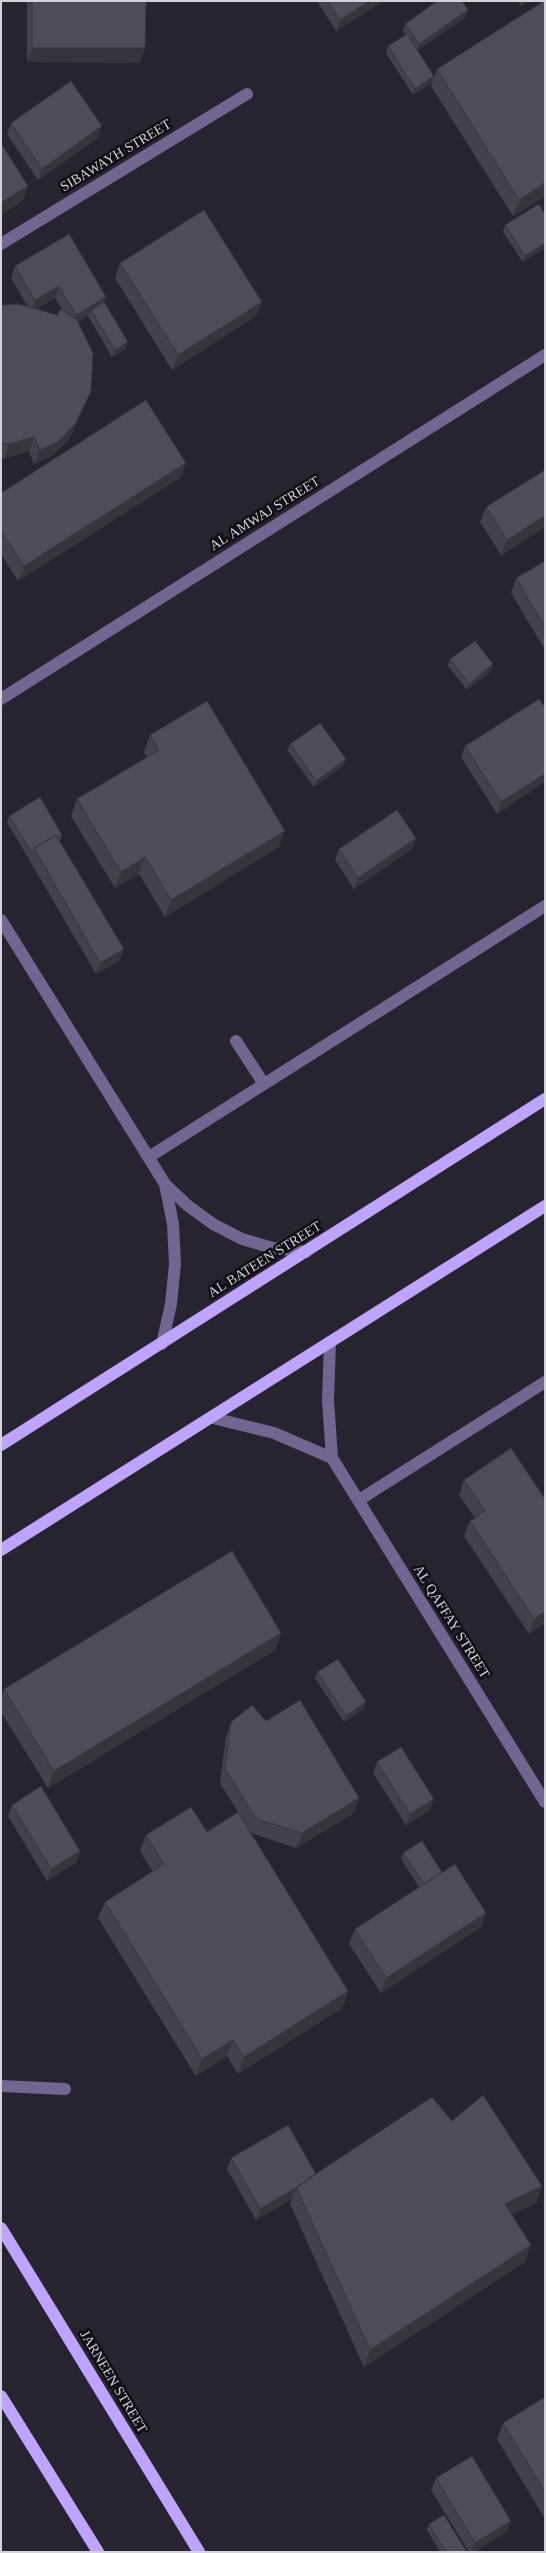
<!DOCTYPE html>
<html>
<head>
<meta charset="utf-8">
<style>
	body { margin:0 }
	#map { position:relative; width:546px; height:2553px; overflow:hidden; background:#272331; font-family:"Times New Roman",serif }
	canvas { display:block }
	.frame { position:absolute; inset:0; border:2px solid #d4d1db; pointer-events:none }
</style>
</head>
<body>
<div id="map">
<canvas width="546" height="2553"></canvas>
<div class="frame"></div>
</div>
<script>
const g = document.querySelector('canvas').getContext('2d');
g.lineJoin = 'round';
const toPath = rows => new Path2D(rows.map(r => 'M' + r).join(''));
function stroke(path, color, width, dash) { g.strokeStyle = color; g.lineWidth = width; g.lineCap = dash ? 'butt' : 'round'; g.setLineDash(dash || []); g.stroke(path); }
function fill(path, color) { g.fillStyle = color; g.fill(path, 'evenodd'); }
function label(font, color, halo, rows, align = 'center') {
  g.font = font + ' "Times New Roman",serif'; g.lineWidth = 5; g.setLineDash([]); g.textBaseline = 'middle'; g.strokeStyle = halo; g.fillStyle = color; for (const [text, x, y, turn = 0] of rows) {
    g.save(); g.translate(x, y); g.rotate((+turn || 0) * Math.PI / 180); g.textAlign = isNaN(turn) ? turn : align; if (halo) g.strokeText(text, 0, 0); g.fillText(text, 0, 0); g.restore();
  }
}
stroke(toPath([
	[1,244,247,94],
	[1,699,545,355],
	[1,920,165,1184,187,1205,213,1224,242,1239,273,1248,306,1252],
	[236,1041,264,1084],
	[149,1157,545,906],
	[330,1342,328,1400,332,1458,545,1802],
	[162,1344,171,1304,175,1264,173,1224,165,1184],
	[213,1418,274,1433,332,1458],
	[359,1500,545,1382],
	[1,2086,65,2089]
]), '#726590', 12);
stroke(toPath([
	[1,1445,545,1099],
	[1,1550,545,1206],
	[1,2228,199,2552],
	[1,2396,98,2552]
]), '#bfa4fd', 12);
fill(toPath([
	[27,1,146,1,140,63,27,62],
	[317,1,383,1,336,31],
	[518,1,529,1,521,6],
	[545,1,545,196,513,216,431,86,437,69],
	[468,10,466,17,417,50,434,76,432,83,413,95,386,53,388,46,406,35,403,30,405,24],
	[11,123,98,138,38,180,7,134],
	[545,214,523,262,503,232,505,225],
	[120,263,262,302,256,316,172,370,115,278],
	[15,266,104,302,126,349,112,357,88,316,78,322,91,391,85,405,69,439,52,456,34,464,29,451,4,459,1,458,1,305,28,307,11,278],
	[55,298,62,309,57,315,36,309],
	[545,470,545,527,501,555,480,522,486,507],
	[181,477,18,581,1,554,1,493],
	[545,561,545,650,511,593,516,578],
	[450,659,491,671,467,690,448,666],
	[539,699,497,814,461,757,465,746],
	[150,735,279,847,165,917,139,874,115,888,71,816,77,799,147,757,144,752],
	[290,744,346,759,343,766,314,787,287,750],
	[9,816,62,835,60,841,120,960,96,974,7,822],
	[416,838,412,849,354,889,335,860,339,849],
	[464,1480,545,1499,545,1628,543,1624,529,1634,464,1536,470,1521,475,1518,459,1495],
	[281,1633,275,1650,48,1788,1,1712,1,1697,4,1689],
	[317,1672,364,1709,344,1722,315,1678],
	[266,1721,354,1813,296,1848,251,1833,348,1991,342,2008,238,2074,227,2056,196,2076,98,1918,105,1902,153,1872,140,1851,146,1835,207,1832,238,1812,220,1783,226,1737,231,1722],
	[377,1762,430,1810,406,1825,373,1773],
	[12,1805,80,1851,76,1863,47,1881,8,1816],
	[403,1853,442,1872,486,1913,481,1927,381,1993,349,1944,355,1929,419,1887,401,1859],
	[452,2121,542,2186,536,2203,511,2215,531,2245,525,2262,364,2367,290,2204,292,2199,256,2220,227,2169,231,2158,316,2174],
	[545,2397,545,2519,497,2439,503,2423],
	[436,2478,511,2521,506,2532,475,2552,469,2552,431,2490],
	[429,2524,467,2552,440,2552,427,2530]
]), '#44404d');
fill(toPath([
	[369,1,383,1,336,31,340,20],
	[523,1,529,1,521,6],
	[468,10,466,17,416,50,419,44],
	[32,48,145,48,140,63,27,62],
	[434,76,432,83,413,95,415,89],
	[102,126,98,138,38,180,42,169],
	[545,183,545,196,513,216,519,200],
	[28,186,23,201,1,215,1,203],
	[545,243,545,248,523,262,525,256],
	[59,286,55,298,31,312,35,300],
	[106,297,102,308,91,310,88,316,72,326,76,315],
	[262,302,256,316,172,370,178,355],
	[128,342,126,349,112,357,115,350],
	[91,391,85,405,69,439,52,456,34,464,40,450],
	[34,437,29,451,4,459,9,444],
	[186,463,181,477,18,581,24,566],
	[545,516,545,527,501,555,507,540],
	[493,664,491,671,467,690,469,684],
	[346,759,343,766,314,787,316,781],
	[545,774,545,782,497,814,501,802],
	[285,831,279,847,165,917,171,900],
	[416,838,412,849,354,889,358,878],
	[145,857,139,874,115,888,121,872],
	[124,949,120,960,96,974,100,963],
	[545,1612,545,1618,543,1624,529,1634,534,1619],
	[281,1633,275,1650,48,1788,54,1771],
	[366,1702,364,1709,344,1722,346,1716],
	[359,1798,354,1813,296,1848,302,1833],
	[434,1799,430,1810,406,1825,410,1814],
	[80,1851,76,1863,47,1881,51,1869],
	[486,1913,481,1927,381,1993,386,1978],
	[348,1991,342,2008,238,2074,244,2057],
	[233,2040,227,2056,196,2076,202,2059],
	[542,2186,536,2203,499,2221,505,2204],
	[296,2188,292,2199,256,2220,260,2209],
	[531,2245,525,2262,364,2367,370,2350],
	[511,2521,506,2532,475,2552,471,2552,475,2543]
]), '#37343f');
const building = toPath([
	[32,1,146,1,145,48,32,48,32,1],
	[328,1,369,1,340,20,328,1],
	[437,1,462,1,468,10,419,44,405,24,437,1],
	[544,1,545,1,545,183,519,200,437,69,544,1],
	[407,34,434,76,415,89,388,46,407,34],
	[71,81,102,126,42,169,11,123,71,81],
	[1,143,28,186,1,203,1,143],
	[539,204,545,214,545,243,525,256,505,225,539,204],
	[204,210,262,302,178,355,120,263,204,210],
	[69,234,106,297,76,315,59,286,35,300,15,266,69,234],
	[104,302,128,342,115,350,91,310,104,302],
	[19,304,57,315,61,309,77,320,93,353,91,391,75,424,58,442,40,450,34,437,9,444,1,443,1,305,19,304],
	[146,400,186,463,24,566,1,531,1,493,146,400],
	[545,470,545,516,507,540,486,507,545,470],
	[545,561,545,627,516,578,545,561],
	[475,641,493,664,469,684,450,659,475,641],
	[539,699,545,707,545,774,501,802,465,746,539,699],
	[207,701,285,831,171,900,145,857,121,872,77,799,159,750,150,735,207,701],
	[320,723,346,759,316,781,290,744,320,723],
	[40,797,62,835,58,838,56,835,34,848,32,853,9,816,40,797],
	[397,810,416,838,358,878,339,849,397,810],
	[56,835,124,949,100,963,34,848,56,835],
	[511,1448,545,1499,545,1612,534,1619,470,1521,485,1511,464,1480,511,1448],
	[232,1551,281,1633,54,1771,4,1689,232,1551],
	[338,1659,366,1702,346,1716,317,1672,338,1659],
	[300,1700,359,1798,302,1833,256,1819,225,1768,231,1722,252,1705,266,1721,300,1700],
	[401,1747,434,1799,410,1814,377,1762,401,1747],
	[41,1786,80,1851,51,1869,12,1805,41,1786],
	[191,1807,207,1832,238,1812,348,1991,244,2057,233,2040,202,2059,105,1902,164,1864,146,1835,191,1807],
	[422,1841,442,1872,424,1884,403,1853,422,1841],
	[455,1864,486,1913,386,1978,355,1929,455,1864],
	[483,2095,542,2186,505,2204,531,2245,370,2350,296,2187,432,2097,452,2121,483,2095],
	[288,2125,316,2174,296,2188,260,2209,231,2158,288,2125],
	[545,2397,545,2492,503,2423,545,2397],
	[472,2456,511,2521,475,2543,436,2478,472,2456],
	[444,2515,467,2552,446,2552,429,2524,444,2515]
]);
fill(building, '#4f4b5a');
stroke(building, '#37343f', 1);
label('14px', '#d4d1db', '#100e14', [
	["SIBAWAYH STREET",116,156,-31],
	["AL AMWAJ STREET",265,514,-32],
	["AL BATEEN STREET",265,1260,-32],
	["AL QAFFAY STREET",451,1622,58],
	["JARNEEN STREET",113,2382,59]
]);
</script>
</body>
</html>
